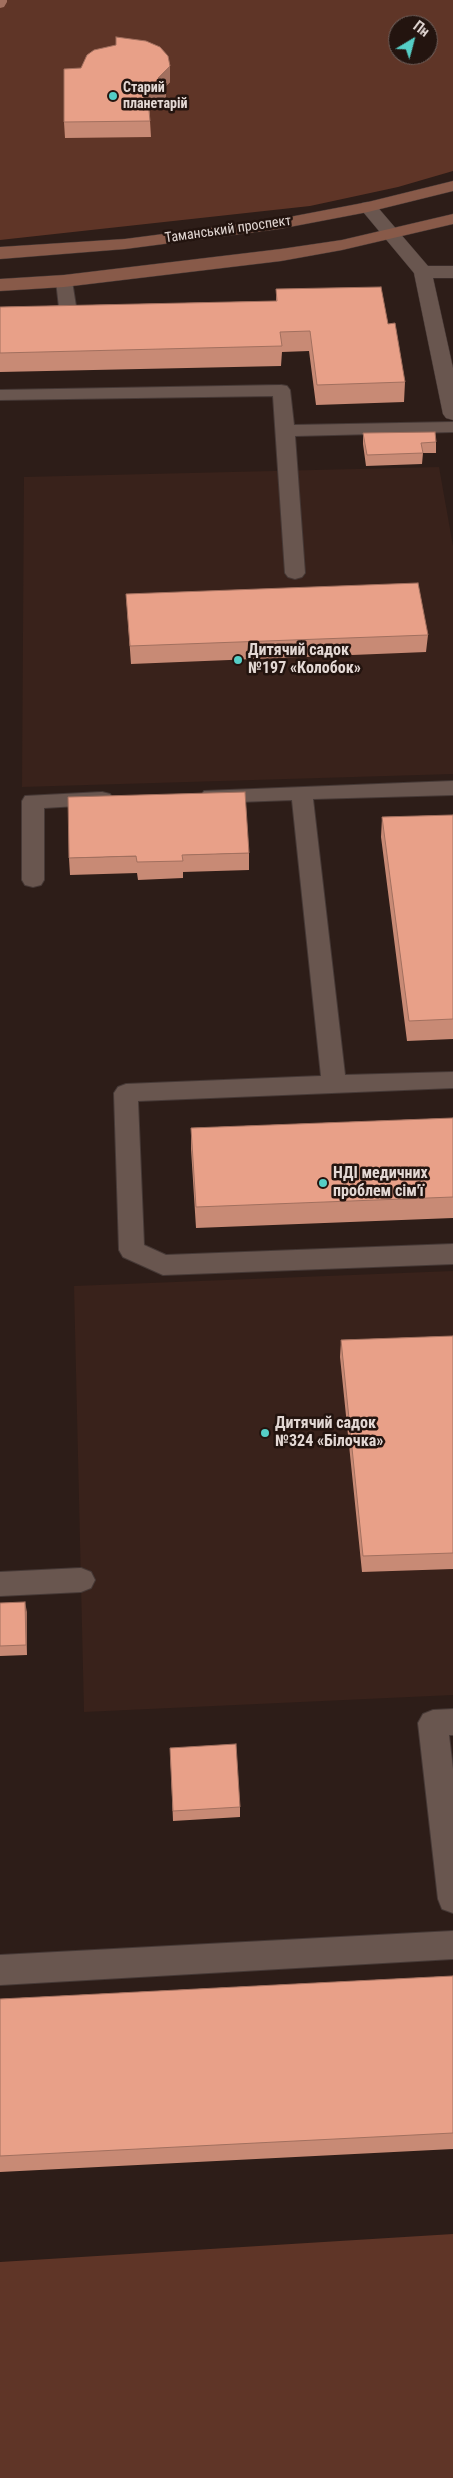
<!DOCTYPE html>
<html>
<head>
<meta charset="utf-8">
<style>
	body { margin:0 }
	#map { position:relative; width:453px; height:2478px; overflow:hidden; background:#2d1d18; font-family:"Roboto Condensed",sans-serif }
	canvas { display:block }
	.north { position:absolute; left:388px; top:15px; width:50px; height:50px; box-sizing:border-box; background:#23140f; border:1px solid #70625e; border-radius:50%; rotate:37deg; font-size:14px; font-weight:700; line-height:20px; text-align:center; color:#e3d8d4 }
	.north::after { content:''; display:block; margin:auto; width:18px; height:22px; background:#55cec6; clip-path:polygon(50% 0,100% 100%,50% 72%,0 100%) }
</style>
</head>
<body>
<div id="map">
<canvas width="453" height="2478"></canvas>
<div class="north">Пн</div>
</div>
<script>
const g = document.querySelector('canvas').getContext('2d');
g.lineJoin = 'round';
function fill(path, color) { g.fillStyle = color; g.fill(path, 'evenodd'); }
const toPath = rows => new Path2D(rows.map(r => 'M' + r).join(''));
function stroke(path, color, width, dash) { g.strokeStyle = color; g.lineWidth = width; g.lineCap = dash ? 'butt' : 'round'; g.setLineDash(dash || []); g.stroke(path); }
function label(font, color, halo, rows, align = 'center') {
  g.font = font + ' "Roboto Condensed",sans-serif'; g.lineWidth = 5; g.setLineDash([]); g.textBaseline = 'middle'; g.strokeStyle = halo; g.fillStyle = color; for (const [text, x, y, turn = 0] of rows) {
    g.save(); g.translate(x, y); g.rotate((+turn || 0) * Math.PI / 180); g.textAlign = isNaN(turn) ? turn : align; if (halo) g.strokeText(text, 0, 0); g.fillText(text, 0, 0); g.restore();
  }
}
fill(toPath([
	[439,467,453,546,453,774,22,787,24,477],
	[453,1271,453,1695,84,1712,74,1286]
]), '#39221b');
fill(toPath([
	[0,0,453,0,453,171,398,187,310,206,0,240],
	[398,25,428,25,428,55,398,55],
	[453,2234,453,2478,0,2478,0,2262]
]), '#5f3527');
const lane = toPath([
	[64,276,70,277,72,281,79,325,76,329,70,330,64,329,61,325,56,281,58,277,64,276],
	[281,385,287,386,290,390,294,425,453,422,453,432,295,436,305,573,302,577,295,579,288,577,285,573,273,396,0,400,0,390,281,385],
	[453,781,453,795,313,799,345,1075,453,1072,453,1088,138,1101,144,1245,166,1255,453,1244,453,1264,163,1275,123,1257,119,1250,114,1093,118,1087,126,1084,321,1076,292,800,212,803,204,801,201,796,204,791,453,781],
	[102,792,110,794,113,799,110,804,44,808,44,880,41,885,33,887,25,885,22,880,22,801,25,796,102,792],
	[81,1568,91,1572,95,1580,91,1588,81,1592,0,1596,0,1572,81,1568],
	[453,1709,453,1735,449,1735,453,1769,453,1913,442,1909,438,1899,418,1723,423,1714,433,1710,453,1709],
	[453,1931,453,1959,0,1985,0,1955,453,1931]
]);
const street = toPath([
	[368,202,374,203,428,266,453,266,453,278,433,278,453,368,453,420,446,418,443,414,414,273,359,207,362,203,368,202]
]);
const secondary = toPath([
	[453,181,453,191,368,212,279,229,125,249,0,259,0,247,125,239,279,219,368,202,453,181],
	[453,214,453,224,342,250,281,261,64,287,0,291,0,279,64,275,281,249,342,240,453,214]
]);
stroke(lane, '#463936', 2);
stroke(street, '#463936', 1);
stroke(secondary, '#463936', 1);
fill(lane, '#69564f');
fill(street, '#69564f');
fill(secondary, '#885a49');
fill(toPath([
	[81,68,170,82,165,87,166,97,149,105,151,137,65,138,64,122],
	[276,289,388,324,405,382,404,402,316,405,309,351,282,352,281,366,0,372,0,307,276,301],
	[363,433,436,442,436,453,423,453,422,464,366,466,363,444],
	[126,594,428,635,426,652,131,664],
	[453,815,453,1039,407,1041,381,837,382,817],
	[249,853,249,870,183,872,183,878,138,880,137,873,70,875,69,858],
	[453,1118,453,1218,196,1228,191,1149,191,1128],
	[453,1336,453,1569,362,1572,340,1357,341,1340],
	[0,1603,27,1612,27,1655,0,1656],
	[170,1748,240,1807,240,1817,173,1821],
	[453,1976,453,2149,0,2172,0,1999]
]), '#c88a75');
fill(toPath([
	[0,0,7,0,7,2,4,7,0,8],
	[170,66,170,82,165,87,166,97,148,105,147,90],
	[25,1602,27,1612,27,1655,26,1645]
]), '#a2705f');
const building = toPath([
	[116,37,146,41,160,47,168,56,170,66,158,78,165,82,147,90,150,121,64,122,64,69,81,68,87,55,94,50,116,45,116,37],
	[381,287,388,324,395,323,405,382,317,385,310,331,280,332,282,346,0,353,0,307,277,301,276,289,381,287],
	[435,432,436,442,421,443,423,453,367,455,363,433,435,432],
	[418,583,428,635,130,646,126,594,418,583],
	[245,792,249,853,182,855,183,861,137,862,136,856,69,858,68,797,245,792],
	[453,815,453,1019,409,1021,382,817,453,815],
	[453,1118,453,1197,196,1207,191,1128,453,1118],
	[453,1336,453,1553,363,1556,341,1340,453,1336],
	[25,1602,26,1645,0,1646,0,1603,25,1602],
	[236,1744,240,1807,173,1811,170,1748,236,1744],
	[453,1976,453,2133,0,2156,0,1999,453,1976]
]);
fill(building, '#e8a088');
stroke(building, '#a2705f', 1);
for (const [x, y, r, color] of [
	[113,96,5,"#55cec6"],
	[238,660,5,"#55cec6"],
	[323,1183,5,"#55cec6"],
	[265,1433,5,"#55cec6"]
]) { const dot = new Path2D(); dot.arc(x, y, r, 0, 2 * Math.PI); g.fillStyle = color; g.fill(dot); stroke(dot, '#23140f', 2); }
label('bold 14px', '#e3d8d4', '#23140f', [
	["Старий",123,88],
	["планетарій",123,104]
], 'left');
label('14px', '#e3d8d4', '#23140f', [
	["Таманський проспект",228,230,-8]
]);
label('bold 16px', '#e3d8d4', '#23140f', [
	["Дитячий садок",248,651],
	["№197 «Колобок»",248,669],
	["НДІ медичних",333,1174],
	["проблем сім'ї",333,1192],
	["Дитячий садок",275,1424],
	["№324 «Білочка»",275,1442]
], 'left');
</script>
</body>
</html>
